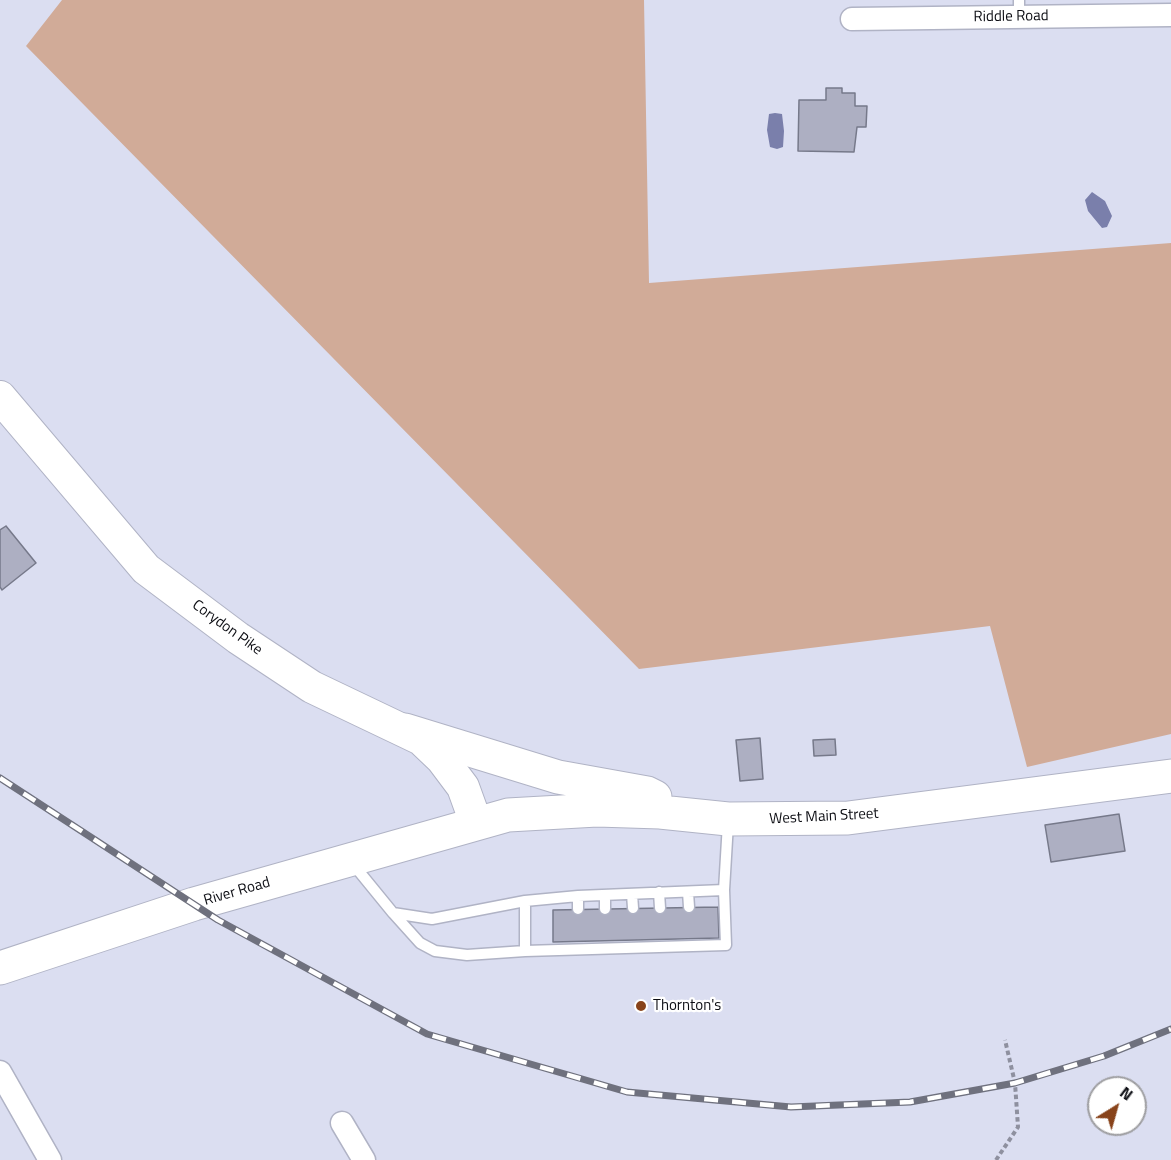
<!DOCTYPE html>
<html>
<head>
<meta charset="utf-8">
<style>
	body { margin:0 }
	#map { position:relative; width:1171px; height:1160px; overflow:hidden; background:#dbdef1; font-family:"Titillium Web",sans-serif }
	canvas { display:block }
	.north { position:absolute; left:1087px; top:1076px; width:60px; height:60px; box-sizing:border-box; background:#fff; border:2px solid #9e9ea1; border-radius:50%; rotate:37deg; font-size:16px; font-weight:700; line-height:24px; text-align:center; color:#0c0d13 }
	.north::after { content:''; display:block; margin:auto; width:21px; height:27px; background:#88431a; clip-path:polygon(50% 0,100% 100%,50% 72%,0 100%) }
</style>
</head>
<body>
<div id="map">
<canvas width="1171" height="1160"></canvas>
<div class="north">N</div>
</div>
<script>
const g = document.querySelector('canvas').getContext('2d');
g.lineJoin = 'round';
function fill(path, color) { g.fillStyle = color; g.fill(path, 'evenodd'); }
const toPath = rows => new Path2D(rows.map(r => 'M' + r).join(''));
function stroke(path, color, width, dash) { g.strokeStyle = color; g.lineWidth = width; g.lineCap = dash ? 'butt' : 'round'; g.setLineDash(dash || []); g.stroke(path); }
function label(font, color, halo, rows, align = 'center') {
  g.font = font + ' "Titillium Web",sans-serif'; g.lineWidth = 4.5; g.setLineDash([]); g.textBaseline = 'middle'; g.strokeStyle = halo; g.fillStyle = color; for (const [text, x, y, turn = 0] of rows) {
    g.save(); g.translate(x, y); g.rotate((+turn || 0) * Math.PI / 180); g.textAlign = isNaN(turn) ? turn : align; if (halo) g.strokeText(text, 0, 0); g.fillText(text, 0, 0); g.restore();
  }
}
fill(toPath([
	[62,0,644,0,649,283,1171,243,1171,734,1027,767,990,626,639,669,26,46]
]), '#d1ab98');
fill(toPath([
	[775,113,782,114,784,131,783,147,777,149,770,147,767,130,769,114],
	[1092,192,1105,201,1112,216,1107,227,1102,228,1088,211,1085,200]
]), '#7a7fab');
const building = toPath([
	[826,88,842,88,842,93,855,93,855,106,867,106,866,127,857,127,854,152,798,151,799,100,826,100,826,88],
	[6,526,36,563,2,590,0,587,0,530,6,526],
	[760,738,763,779,740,781,736,740,760,738],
	[835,739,836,755,814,756,813,740,835,739],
	[1119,814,1125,851,1051,862,1045,825,1119,814],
	[718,907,719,938,553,942,553,910,718,907]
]);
fill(building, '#adafc2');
stroke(building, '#76798a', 1.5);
const service = toPath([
	[1019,17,1019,0],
	[353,864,393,913,432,919,525,901,578,896,724,890,728,823],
	[659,892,660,908],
	[688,892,689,907],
	[632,894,633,908],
	[605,895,605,909],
	[578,896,578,909],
	[525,901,525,951,726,945,724,890],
	[393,913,420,943,435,951,467,955,525,951]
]);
const minor = toPath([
	[852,19,1171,15],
	[0,1072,50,1160],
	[342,1123,364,1160]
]);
const secondary = toPath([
	[0,397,146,569,238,638,312,687,421,739,442,759,463,787,476,823]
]);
const primary = toPath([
	[405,730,558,777,647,793,655,797],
	[0,968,194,904,508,815,597,810,660,812,728,819,848,818,1171,776]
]);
stroke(service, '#b0b3c5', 13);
stroke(minor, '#b0b3c5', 25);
stroke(secondary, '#b0b3c5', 34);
stroke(primary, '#b0b3c5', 35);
stroke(toPath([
	[996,1160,1018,1127,1015,1083,1005,1040]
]), '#8e909f', 4, [4.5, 3]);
stroke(service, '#fff', 10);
stroke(minor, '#fff', 22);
stroke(secondary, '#fff', 32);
stroke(primary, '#fff', 33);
const rail = toPath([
	[0,778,218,920,427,1034,627,1092,791,1107,910,1102,1015,1083,1104,1056,1171,1029]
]);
stroke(rail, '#6f717e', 7);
stroke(rail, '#fff', 4.5, [14]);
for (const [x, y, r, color] of [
	[641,1006,6,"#88431a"]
]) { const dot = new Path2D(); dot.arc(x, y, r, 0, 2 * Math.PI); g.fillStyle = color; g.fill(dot); stroke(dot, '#fff', 2); }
label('15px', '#0c0d13', '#fff', [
	["Riddle Road",1011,17,-1],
	["Corydon Pike",227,628,36],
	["West Main Street",824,817,-3],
	["River Road",237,892,-16]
]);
label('15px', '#0c0d13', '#fff', [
	["Thornton's",653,1006]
], 'left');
</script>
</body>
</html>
